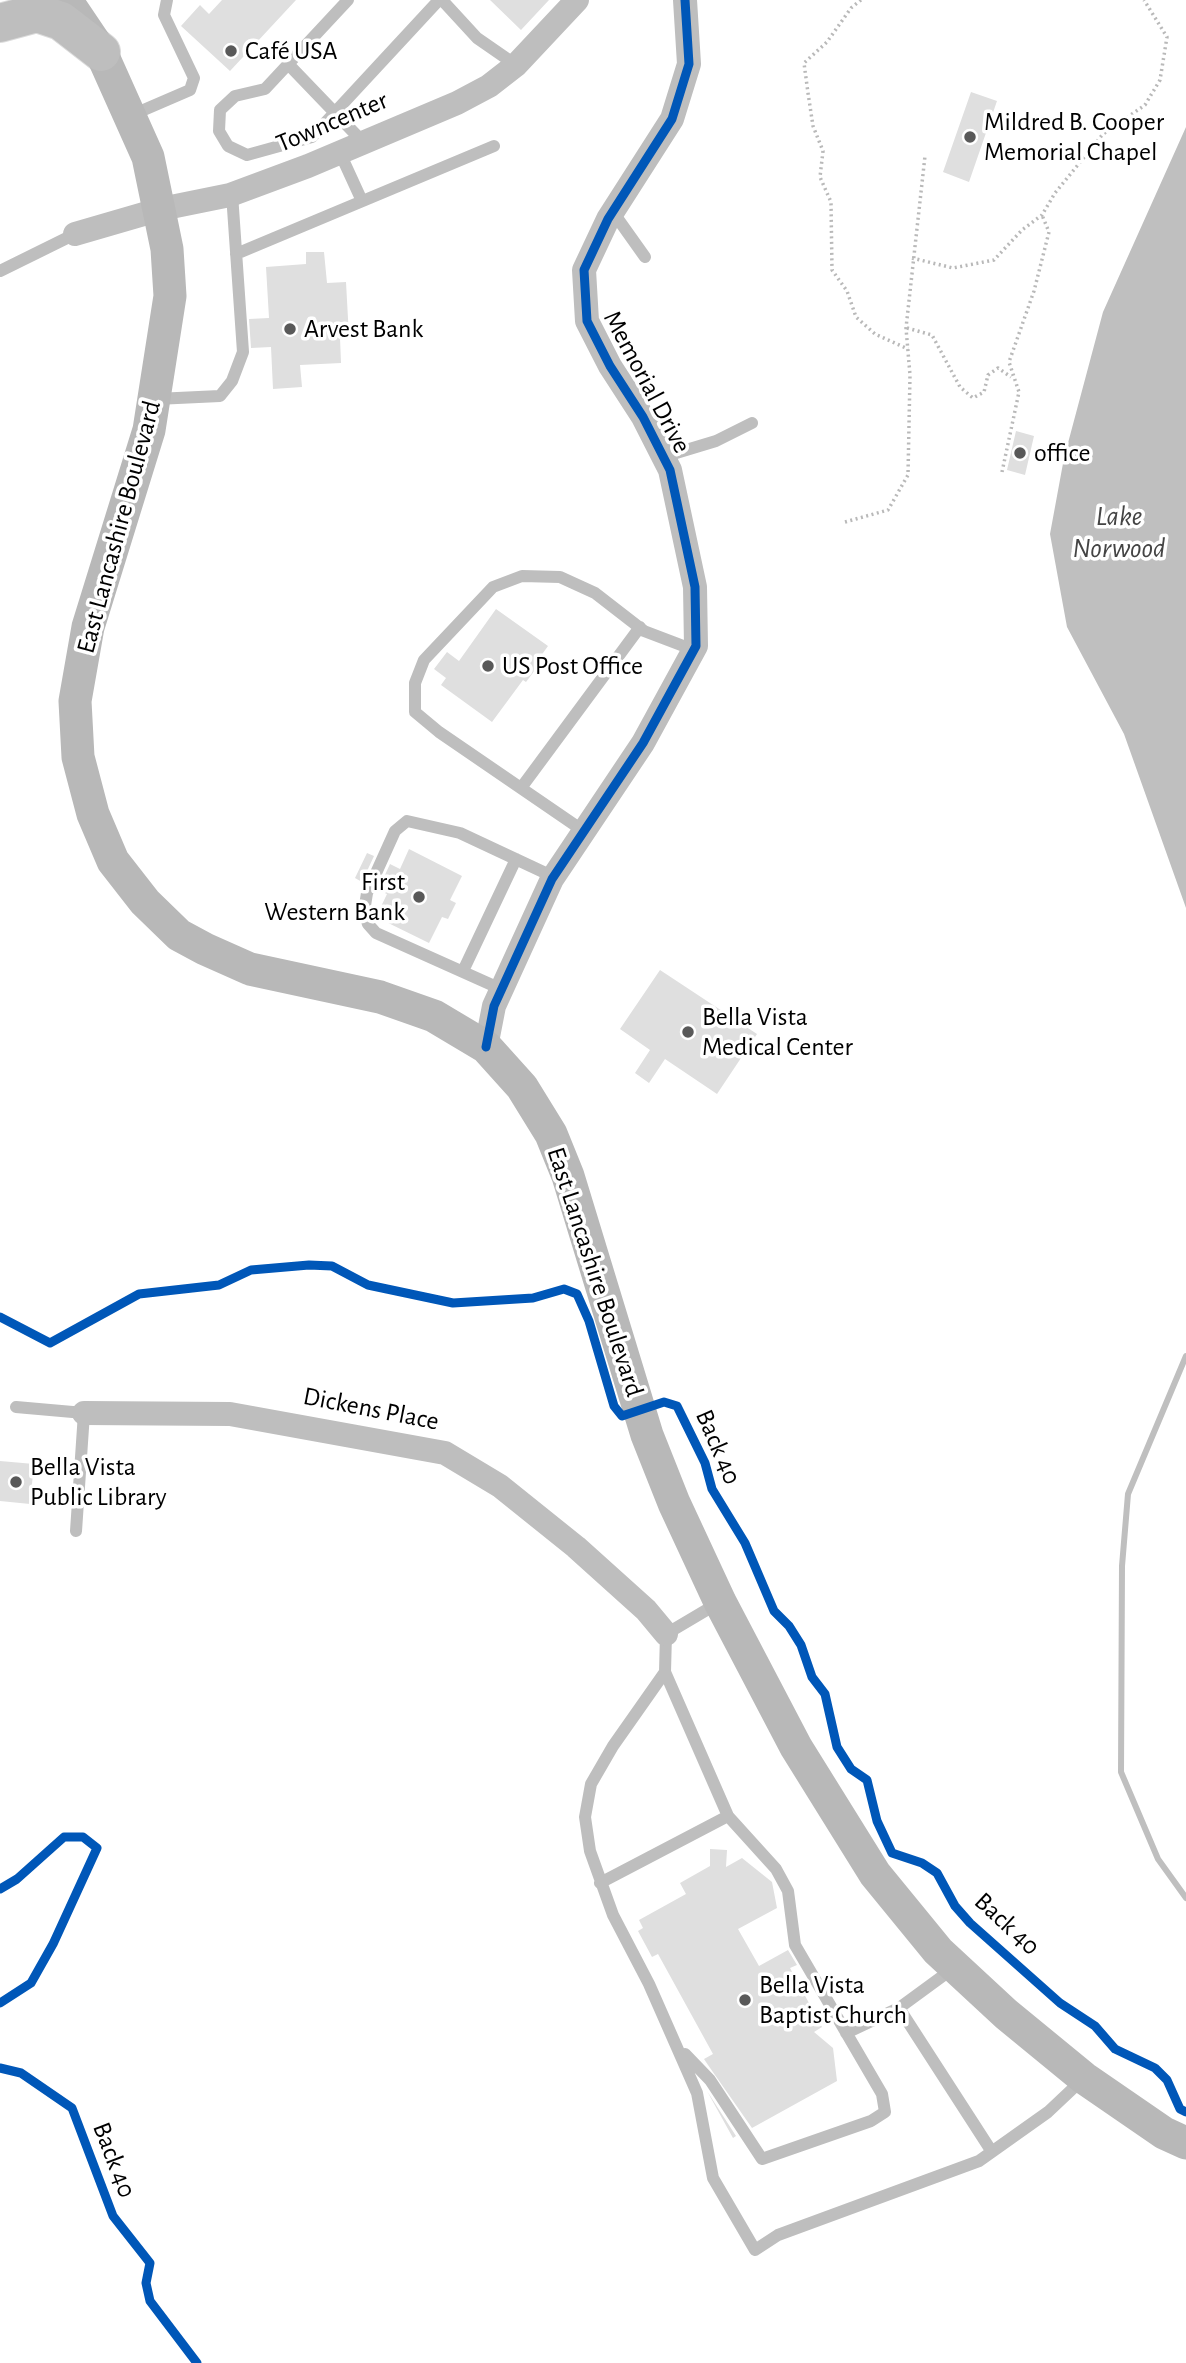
<!DOCTYPE html>
<html>
<head>
<meta charset="utf-8">
<style>
	body { margin:0 }
	canvas { display:block; background:#fff }
</style>
</head>
<body>
<canvas width="1186" height="2363"></canvas>
<script>
const g = document.querySelector('canvas').getContext('2d');
g.lineJoin = 'round';
function fill(path, color) { g.fillStyle = color; g.fill(path, 'evenodd'); }
const toPath = rows => new Path2D(rows.map(r => 'M' + r).join(''));
function stroke(path, color, width, dash) { g.strokeStyle = color; g.lineWidth = width; g.lineCap = dash ? 'butt' : 'round'; g.setLineDash(dash || []); g.stroke(path); }
function label(font, color, halo, rows, align = 'center') {
  g.font = font + ' "Alegreya Sans",sans-serif'; g.lineWidth = 7; g.setLineDash([]); g.textBaseline = 'middle'; g.strokeStyle = halo; g.fillStyle = color; for (const [text, x, y, turn = 0] of rows) {
    g.save(); g.translate(x, y); g.rotate((+turn || 0) * Math.PI / 180); g.textAlign = isNaN(turn) ? turn : align; if (halo) g.strokeText(text, 0, 0); g.fillText(text, 0, 0); g.restore();
  }
}
fill(toPath([
	[1186,127,1186,908,1124,734,1067,627,1050,534,1064,458,1103,312]
]), '#bfbfbf');
stroke(toPath([
	[1186,1356,1128,1494,1122,1566,1121,1772,1158,1859,1186,1898]
]), '#bfbfbf', 6);
fill(toPath([
	[222,0,296,0,230,71,181,26,200,5,209,14],
	[490,0,549,0,521,30],
	[971,92,997,101,969,182,943,172],
	[306,252,324,252,327,283,346,282,349,337,340,338,341,363,300,365,302,387,273,389,271,347,251,348,249,319,269,318,266,267,306,264],
	[1016,431,1034,436,1025,475,1007,470],
	[496,609,548,646,538,660,541,662,526,682,523,680,492,722,441,685,446,678,434,669,447,652,459,661],
	[409,849,462,876,450,900,456,903,448,919,442,917,429,943,376,917,387,894,378,890,390,864,400,869],
	[367,853,374,856,362,882,355,878],
	[660,970,757,1034,717,1094,665,1059,649,1083,635,1073,650,1050,620,1029],
	[0,1461,34,1464,30,1504,0,1501],
	[710,1849,727,1850,726,1867,742,1858,772,1882,777,1908,738,1929,759,1966,788,1950,797,1965,790,1968,822,2027,814,2032,833,2048,837,2081,752,2128,708,2065,704,2059,713,2054,658,1954,652,1957,638,1931,643,1928,639,1920,686,1894,680,1883,710,1866],
	[707,2091,736,2136,733,2138]
]), '#dfdfdf');
const primary = toPath([
	[0,23,37,13,61,21,101,52]
]);
stroke(primary, '#dbdbdb', 40);
stroke(toPath([
	[861,0,851,8,827,42,804,63,808,93,813,126,823,151,820,177,831,202,832,270,847,291,856,317,875,334,908,349],
	[912,258,953,268,994,260,1022,230,1042,215,1055,193,1103,134,1145,105,1160,80,1167,37,1144,0],
	[907,328,932,335,960,387,973,398,984,392,988,375,998,368,1011,377],
	[1002,472,1019,392,1009,362,1034,291,1049,232,1042,215],
	[845,522,888,510,908,475,910,375,906,328,925,156]
]), '#b9b9b9', 3.5, [2, 3.5]);
stroke(toPath([
	[348,0,265,89,235,96,220,110,219,131,228,146,247,155,312,137,439,0],
	[442,0,477,38,516,65],
	[290,66,363,142],
	[132,115,190,90,194,78,164,15,167,0],
	[340,153,362,201],
	[613,212,645,257],
	[236,254,494,146],
	[0,271,75,234],
	[156,399,220,396,232,381,243,352,232,194],
	[663,457,716,441,752,423],
	[521,788,640,627],
	[585,832,439,732,415,712,415,683,424,660,493,587,522,576,560,577,595,593,644,631,694,650],
	[463,971,516,859],
	[501,989,376,933,368,924,364,912,367,893,395,831,407,821,460,833,554,877],
	[16,1407,84,1413,76,1531],
	[720,1602,666,1634,665,1672,613,1746,591,1784,585,1817,590,1851,613,1915,649,1984,697,2093,713,2178,755,2250,778,2235,979,2161,1048,2112,1083,2079],
	[600,1883,728,1816,665,1672],
	[955,1967,899,2008,992,2152],
	[846,2033,899,2008],
	[685,2054,710,2080,762,2159,871,2121,885,2112,882,2094,795,1945,788,1891,776,1869,728,1816]
]), '#bebebe', 12);
stroke(toPath([
	[75,234,161,209,230,195,308,166,457,103,489,86,516,65,577,0],
	[486,1047,494,1006,552,879,643,743,696,646,695,587,670,470,643,417,610,366,587,321,584,270,608,219,672,119,689,64,685,0],
	[84,1413,230,1414,445,1453,500,1486,576,1547,646,1610,666,1634]
]), '#bebebe', 24);
stroke(toPath([
	[66,0,101,52,148,157,167,249,170,296,149,430,88,627,75,701,78,757,93,814,113,861,145,902,179,935,205,949,250,969,380,997,434,1016,486,1047,522,1087,551,1134,568,1176,647,1435,674,1503,720,1602,796,1747,875,1874,938,1951,1006,2014,1084,2078,1164,2133,1186,2143]
]), '#b8b8b8', 33);
stroke(primary, '#bebebe', 38);
stroke(toPath([
	[486,1047,494,1006,552,879,643,743,696,646,695,587,670,470,643,417,610,366,587,321,584,270,608,219,672,119,689,64,685,0],
	[0,1317,50,1343,139,1294,219,1285,251,1270,309,1265,332,1266,368,1285,453,1303,533,1298,564,1289,577,1294,589,1321,614,1406,622,1416,664,1402,677,1406,705,1463,712,1489,745,1543,774,1611,789,1626,801,1645,812,1677,825,1694,837,1747,851,1769,867,1780,877,1821,892,1853,922,1863,937,1873,955,1906,970,1923,1060,2003,1095,2026,1115,2049,1155,2068,1167,2080,1180,2109,1186,2112],
	[0,1889,17,1879,64,1837,83,1837,97,1848,53,1944,31,1983,0,2003],
	[0,2068,21,2073,72,2108,113,2216,150,2263,146,2283,150,2301,197,2363]
]), '#0057b8', 9);
for (const [x, y, r, color] of [
	[231,51,7,"#595959"],
	[970,137,7,"#595959"],
	[290,329,7,"#595959"],
	[1020,453,7,"#595959"],
	[488,666,7,"#595959"],
	[419,897,7,"#595959"],
	[688,1032,7,"#595959"],
	[16,1482,7,"#595959"],
	[745,2000,7,"#595959"]
]) { const dot = new Path2D(); dot.arc(x, y, r, 0, 2 * Math.PI); g.fillStyle = color; g.fill(dot); stroke(dot, '#fff', 2.5); }
label('26px', '#000', '#fff', [
	["Café USA",245,51],
	["Mildred B. Cooper",984,122],
	["Memorial Chapel",984,152],
	["Arvest Bank",304,329],
	["office",1034,453],
	["US Post Office",502,666],
	["First",405,882,"right"],
	["Western Bank",405,912,"right"],
	["Bella Vista",702,1017],
	["Medical Center",702,1047],
	["Bella Vista",30,1467],
	["Public Library",30,1497],
	["Bella Vista",759,1985],
	["Baptist Church",759,2015]
], 'left');
label('26px', '#000', '#fff', [
	["Towncenter",332,122,-23],
	["Memorial Drive",647,382,62],
	["East Lancashire Boulevard",119,527,-75],
	["East Lancashire Boulevard",595,1272,72],
	["Dickens Place",371,1409,11],
	["Back 40",718,1447,67],
	["Back 40",1007,1924,43],
	["Back 40",114,2160,69]
]);
label('italic 28px', '#444', '#fff', [
	["Lake",1119,517],
	["Norwood",1119,549]
]);
</script>
</body>
</html>
